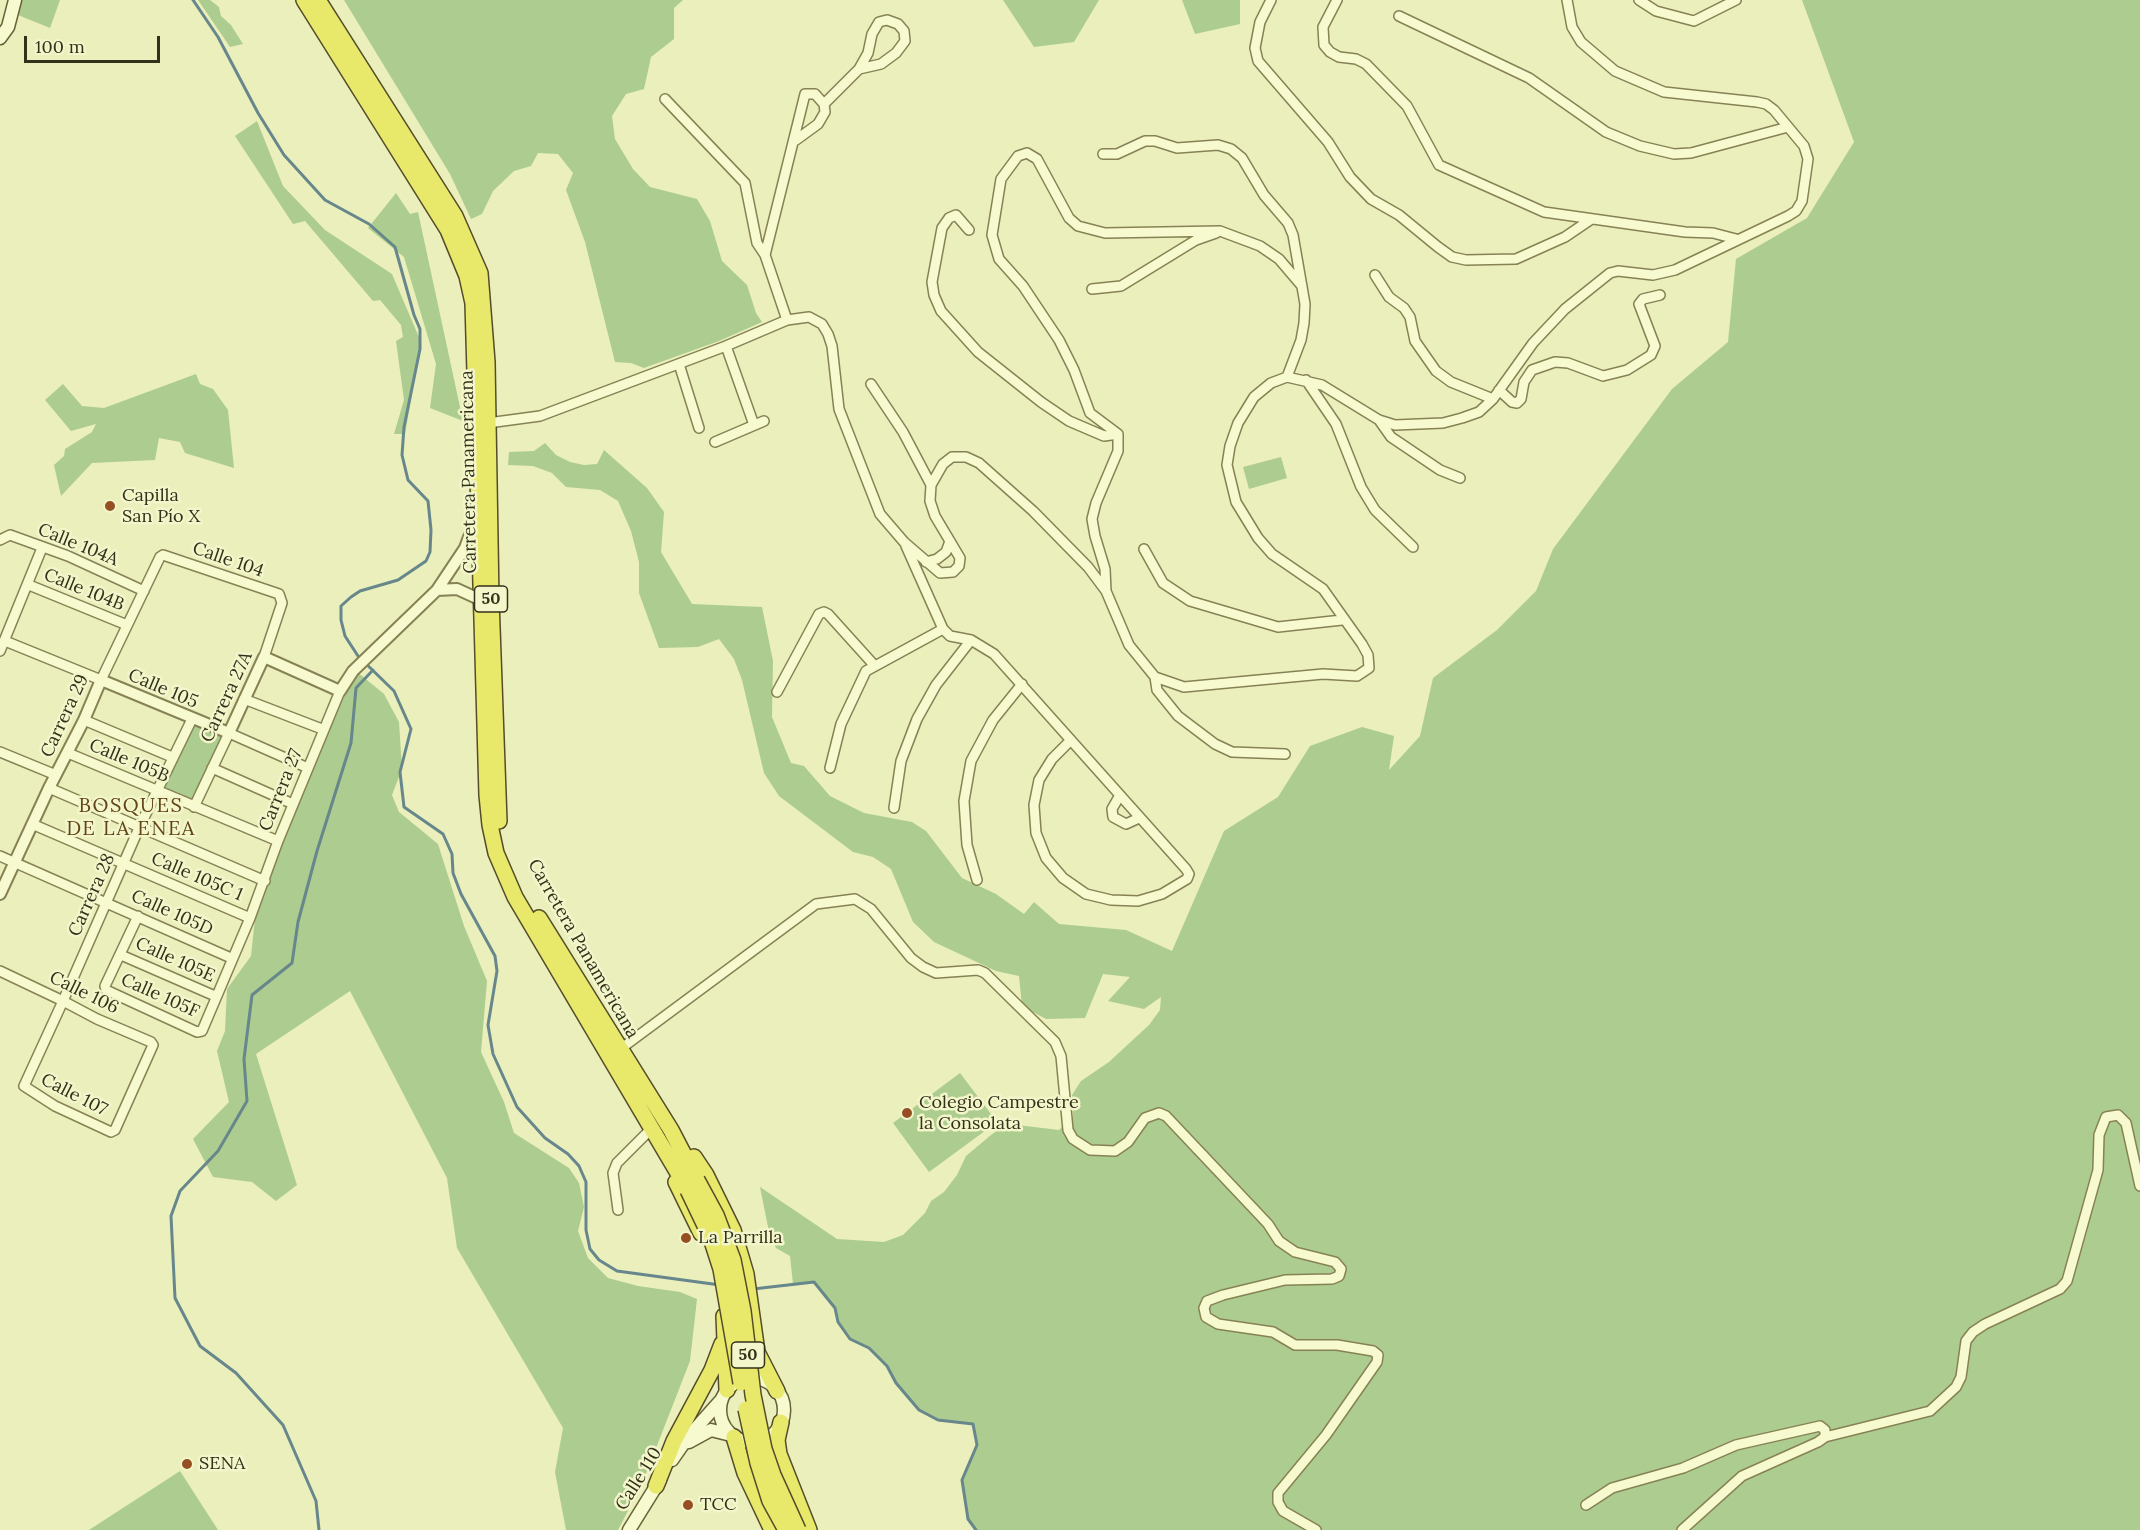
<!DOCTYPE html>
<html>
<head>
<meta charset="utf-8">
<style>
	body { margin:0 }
	#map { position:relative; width:2140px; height:1530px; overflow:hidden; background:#eaefbb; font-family:Lora,serif }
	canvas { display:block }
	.scale { position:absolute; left:24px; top:36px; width:136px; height:27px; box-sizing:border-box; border:3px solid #34311a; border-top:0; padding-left:8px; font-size:18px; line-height:21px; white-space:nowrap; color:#34311a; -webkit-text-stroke:4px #f2f6ca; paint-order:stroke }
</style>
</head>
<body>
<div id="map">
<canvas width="2140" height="1530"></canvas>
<div class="scale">100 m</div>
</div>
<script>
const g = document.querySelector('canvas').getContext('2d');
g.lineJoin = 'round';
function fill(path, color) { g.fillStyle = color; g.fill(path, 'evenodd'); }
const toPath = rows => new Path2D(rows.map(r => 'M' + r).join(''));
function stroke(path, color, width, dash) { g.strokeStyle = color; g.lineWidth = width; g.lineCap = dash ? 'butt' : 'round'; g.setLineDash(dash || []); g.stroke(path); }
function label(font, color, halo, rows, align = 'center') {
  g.font = font + ' Lora,serif'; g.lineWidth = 5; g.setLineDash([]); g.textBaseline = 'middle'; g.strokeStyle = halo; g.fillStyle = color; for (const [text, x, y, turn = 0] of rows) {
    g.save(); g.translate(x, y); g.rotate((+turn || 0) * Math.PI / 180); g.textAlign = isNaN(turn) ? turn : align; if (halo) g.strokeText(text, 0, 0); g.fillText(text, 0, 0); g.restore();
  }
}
fill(toPath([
	[20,0,60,0,50,28,18,15],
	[198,0,210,0,219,7,221,16,231,25,243,44,230,47],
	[344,0,683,0,674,8,674,39,651,57,644,89,626,94,612,116,615,139,633,169,650,187,697,199,710,221,722,261,747,285,756,313,762,322,719,341,644,368,631,363,615,362,585,242,566,190,573,173,558,154,538,153,531,166,514,171,493,191,482,214,471,219,450,174],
	[1003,0,1099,0,1074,42,1034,47],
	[1182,0,1240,0,1240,24,1195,34],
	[1802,0,2140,0,2140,1530,976,1530,968,1519,962,1480,977,1445,973,1424,938,1420,919,1410,896,1383,887,1366,869,1348,850,1339,838,1322,835,1308,814,1282,793,1284,790,1256,776,1248,769,1232,760,1187,837,1239,884,1242,903,1235,925,1213,931,1201,944,1192,957,1175,966,1156,991,1135,1002,1127,1017,1125,1059,1130,1073,1116,1072,1095,1081,1081,1109,1062,1149,1025,1160,1010,1161,997,1144,1009,1108,1001,1130,977,1103,974,1085,1018,1046,1019,1022,1006,1019,976,996,971,934,942,913,922,891,869,873,857,853,852,779,796,764,773,742,680,734,659,719,639,698,647,659,648,639,593,639,562,631,531,618,501,600,490,566,487,552,473,533,466,508,465,509,452,534,451,545,443,556,455,570,462,584,465,597,464,604,450,647,488,664,512,661,552,692,604,762,607,773,661,772,717,791,763,804,766,830,796,864,813,912,822,926,831,962,878,996,894,1024,914,1034,902,1059,924,1126,930,1172,951,1224,831,1278,797,1310,746,1362,727,1394,736,1389,770,1420,736,1433,678,1497,630,1536,591,1553,549,1672,389,1728,342,1736,259,1807,218,1854,142],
	[257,121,283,186,325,230,392,274,421,342,405,434,394,434,404,400,396,341,403,337,401,325,380,300,373,301,305,221,293,224,235,136],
	[396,193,410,214,418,212,463,421,430,408,436,364,404,257,368,228],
	[196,374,200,384,213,389,228,410,234,468,185,453,180,442,159,438,155,460,92,463,61,496,54,465,64,456,65,449,92,432,96,424,71,431,45,400,63,384,82,406,104,408],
	[1281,457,1287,478,1249,489,1243,467],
	[356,671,384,694,399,722,402,769,392,795,399,812,438,844,464,926,487,981,481,1052,504,1102,514,1133,569,1168,579,1183,584,1207,578,1231,588,1258,608,1278,638,1286,680,1292,697,1299,690,1361,642,1484,618,1530,566,1530,555,1472,563,1428,457,1248,447,1178,350,991,256,1054,297,1185,276,1201,252,1182,213,1177,193,1139,229,1102,217,1051,225,1031,227,989,251,956,255,918,282,842,342,697],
	[192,719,229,733,194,807,157,791],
	[960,1073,997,1122,929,1172,893,1123],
	[180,1471,218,1530,89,1530]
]), '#adcc8f');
stroke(toPath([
	[193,0,218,37,258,113,284,155,325,200,369,224,395,247,414,315,420,329,420,349,404,427,402,455,408,480,428,501,431,530,430,552,426,561,398,580,360,591,351,597,341,606,341,620,345,636,358,656,394,691,411,729,400,772,404,807,443,834,452,854,453,873,461,894,495,956,497,971,488,1025,493,1054,517,1107,545,1138,568,1154,579,1166,586,1182,586,1230,590,1249,599,1260,617,1271,720,1285],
	[753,1289,814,1282,835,1308,838,1322,850,1339,869,1348,887,1366,896,1383,919,1410,938,1420,973,1424,977,1445,962,1480,968,1519,976,1530],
	[319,1530,316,1501,283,1425,236,1373,200,1346,175,1298,171,1216,180,1191,218,1151,247,1101,244,1059,252,995,292,963,298,922,317,851,351,743,356,688,373,670]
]), '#67878c', 3);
const minor = toPath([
	[1271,0,1260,22,1255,48,1258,61,1328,142,1350,177,1371,199,1399,215,1438,247,1452,257,1466,260,1516,259,1565,237,1590,220],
	[1337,0,1323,27,1324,45,1330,52,1339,57,1356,59,1366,64,1407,106,1439,165,1544,212,1685,232,1713,233,1736,239],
	[1639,0,1656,11,1694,21,1736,0],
	[1399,16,1529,78,1606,132,1640,146,1674,154,1691,153,1788,127],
	[665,99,745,183,757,243,765,255],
	[796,140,818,124,825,112,824,104],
	[1103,154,1117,154,1145,141,1155,141,1177,148,1218,145,1231,149,1242,158,1264,195,1288,223,1293,235,1305,304,1304,323,1301,340,1287,377],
	[969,230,956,215,949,218,942,228,932,282,934,295,941,311,978,352,1041,402,1069,421,1104,436,1118,434],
	[1375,275,1389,297,1404,308,1410,317,1415,341,1436,371,1451,382,1493,399],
	[1092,289,1121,286,1196,240,1216,233],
	[787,320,765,255,805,94,815,94,824,104,859,69,868,53,872,34,879,22,887,20,898,24,904,31,905,41,896,53,881,64,859,69],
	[726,346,754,425],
	[679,364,699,428],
	[1306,380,1336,424,1361,487,1375,510,1413,547],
	[871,384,903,432,931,485],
	[1499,390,1512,402,1517,403,1521,399,1524,382,1532,370,1555,362,1568,363,1603,376,1627,370,1651,355,1655,346,1639,304,1643,299,1660,295],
	[1379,420,1391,437,1440,470,1460,478],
	[488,423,540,416,726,346,787,320,809,317,822,324,828,334,832,346,839,409,880,514,904,542,940,573,953,572,959,566,960,558,935,516,930,501,931,485,943,464,952,457,966,457,979,463,1033,511,1088,567,1106,591,1129,645,1155,677,1184,687,1323,674,1357,676,1369,668,1368,655,1362,644,1323,589,1272,554,1258,538,1236,502,1227,465,1230,446,1238,423,1254,397,1271,383,1287,377,1322,385,1379,420,1395,425,1443,423,1462,418,1479,412,1493,399,1533,343,1565,309,1610,273,1618,271,1653,275,1675,270,1788,216,1796,211,1802,201,1808,159,1804,146,1774,110,1766,104,1757,102,1664,92,1615,71,1581,42,1572,27,1567,0],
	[715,442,764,421],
	[0,540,10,535,68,556,144,591],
	[906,546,943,629,950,636,971,640,994,654,1186,869,1189,874,1187,879,1162,894,1138,901,1111,900,1086,894,1063,878,1046,858,1036,833,1034,805,1039,780,1052,759,1071,740],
	[1144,549,1163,583,1190,601,1278,627,1342,620],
	[926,562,937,559,946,552,950,541],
	[29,585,127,625],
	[1106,591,1105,569,1095,536,1092,519,1096,503,1118,451,1118,434,1090,413,1074,370,1059,340,1023,286,999,259,992,235,1001,179,1018,156,1027,153,1037,159,1069,218,1078,226,1105,233,1220,231,1260,246,1279,259,1302,286],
	[5,641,101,680,160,557,163,555,279,594,282,603,264,657],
	[0,651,42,548],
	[1155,677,1157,690,1178,716,1215,744,1232,752,1285,754],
	[777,692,819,614,824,612,828,614,874,665],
	[244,699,322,729],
	[84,720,172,757],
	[0,752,56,775],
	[68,753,278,841],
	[212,768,293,804],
	[830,768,841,724,866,671,943,629],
	[49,788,265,881],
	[1120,795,1112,809,1113,817,1126,824,1139,818],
	[194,807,229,733,308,768],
	[894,808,901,761,917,719,936,685,971,640],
	[32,824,250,918],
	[0,856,231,958],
	[977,880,967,845,964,801,971,761,993,720,1022,684],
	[138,916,105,986,106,990,197,1032,202,1031,250,918,278,841,340,691],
	[121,955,215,996],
	[0,971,63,1001,97,1019,151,1042,153,1045,115,1130,111,1132,55,1106,24,1086,63,1001,139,828,192,719],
	[619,1050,816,904,855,899,871,909,911,958,923,967,936,973,978,970,985,973,1055,1042,1061,1056,1068,1130,1073,1139,1090,1150,1115,1151,1128,1142,1145,1118,1159,1113,1166,1116,1268,1224,1279,1241,1295,1252,1335,1262,1341,1269,1339,1276,1332,1279,1285,1280,1223,1295,1207,1301,1204,1308,1206,1317,1218,1324,1273,1332,1295,1345,1337,1345,1373,1351,1378,1355,1377,1362,1326,1435,1278,1493,1278,1502,1283,1511,1316,1530],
	[618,1210,613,1173,617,1163,651,1129],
	[1825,1437,1930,1411,1956,1387,1961,1377,1966,1341,1973,1332,1985,1324,2060,1289,2067,1281,2098,1170,2099,1135,2106,1117,2118,1115,2126,1123,2140,1186],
	[1586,1505,1612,1488,1683,1468,1736,1445,1820,1426,1825,1430,1825,1437,1818,1442,1742,1476,1682,1530]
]);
const tertiary = toPath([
	[437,590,457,589,481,600],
	[0,894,49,788,84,720,101,680,229,733,264,657,340,691,353,671,437,590,465,548,475,521]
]);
const secondary = toPath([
	[0,38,8,27,15,0],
	'720 1410a32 32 0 1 1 64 0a32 32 0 1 1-64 0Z',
	[689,1442,711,1430,731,1435],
	[672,1460,688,1437,722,1399],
	[629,1530,660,1480]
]);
const trunk = toPath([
	[304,0,448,230,467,276,473,303,487,795,490,825,496,853,515,897,688,1190],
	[318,0,455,216,480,273,487,362,491,600,499,821],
	[539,918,671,1130,697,1180],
	[694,1157,706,1175,733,1230,746,1274,757,1352,777,1391],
	[676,1182,701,1233],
	[724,1316,727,1390],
	[781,1422,777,1440,779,1454,809,1530],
	[734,1437,745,1473,772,1530],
	[656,1486,674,1441,712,1370,722,1344]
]);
stroke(minor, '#868255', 12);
stroke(tertiary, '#868255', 14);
stroke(secondary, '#676238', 15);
stroke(trunk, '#534d2a', 18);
stroke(minor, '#f6face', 9);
stroke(tertiary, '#f6face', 10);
stroke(secondary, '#f6face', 12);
stroke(trunk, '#e8e86b', 15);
const trunkBridge = toPath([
	[697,1180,716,1215,733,1260,743,1311,753,1395,764,1449,773,1475,798,1530],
	[688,1190,711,1238,721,1269,741,1383],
	[746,1409,758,1463,770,1501,786,1530]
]);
stroke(trunkBridge, '#534d2a', 18, []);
stroke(trunkBridge, '#e8e86b', 15);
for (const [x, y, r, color] of [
	[110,506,6,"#964f23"],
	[907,1113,6,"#964f23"],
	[686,1238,6,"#964f23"],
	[187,1464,6,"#964f23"],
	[688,1505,6,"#964f23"]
]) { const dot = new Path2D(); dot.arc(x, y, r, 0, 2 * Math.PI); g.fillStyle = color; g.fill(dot); stroke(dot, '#f2f6ca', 2); }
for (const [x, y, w] of [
	[491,599,33],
	[748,1355,33]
]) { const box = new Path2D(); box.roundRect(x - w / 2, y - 13, w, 26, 4.5); g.fillStyle = '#f2f6ca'; g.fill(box); stroke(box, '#34311a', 1.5); }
label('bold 16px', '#34311a', null, [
	["50",491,599],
	["50",748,1355]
]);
label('18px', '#34311a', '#f2f6ca', [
	["Carretera Panamericana",469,472,-91],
	["Calle 104A",78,545,22],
	["Calle 104",228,560,19],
	["Calle 104B",84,590,22],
	["Calle 105",163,689,23],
	["Carrera 27A",227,697,-65],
	["Carrera 29",65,716,-65],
	["Calle 105B",129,761,23],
	["Carrera 27",281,790,-68],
	["Calle 105C 1",197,877,23],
	["Carrera 28",92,895,-66],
	["Calle 105D",172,913,24],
	["Carretera Panamericana",583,949,60],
	["Calle 105E",175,960,24],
	["Calle 106",84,993,26],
	["Calle 105F",160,996,24],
	["Calle 107",74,1095,27],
	["Calle 110",639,1479,-58]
]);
label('18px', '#34311a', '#f2f6ca', [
	["Capilla",122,496],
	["San Pío X",122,517],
	["Colegio Campestre",919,1103],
	["la Consolata",919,1124],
	["La Parrilla",698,1238],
	["SENA",199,1464],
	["TCC",700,1505]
], 'left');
g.letterSpacing = '1.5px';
label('20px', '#624418', '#f2f6ca', [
	["BOSQUES",131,806],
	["DE LA ENEA",131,829]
]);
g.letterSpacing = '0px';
</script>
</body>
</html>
